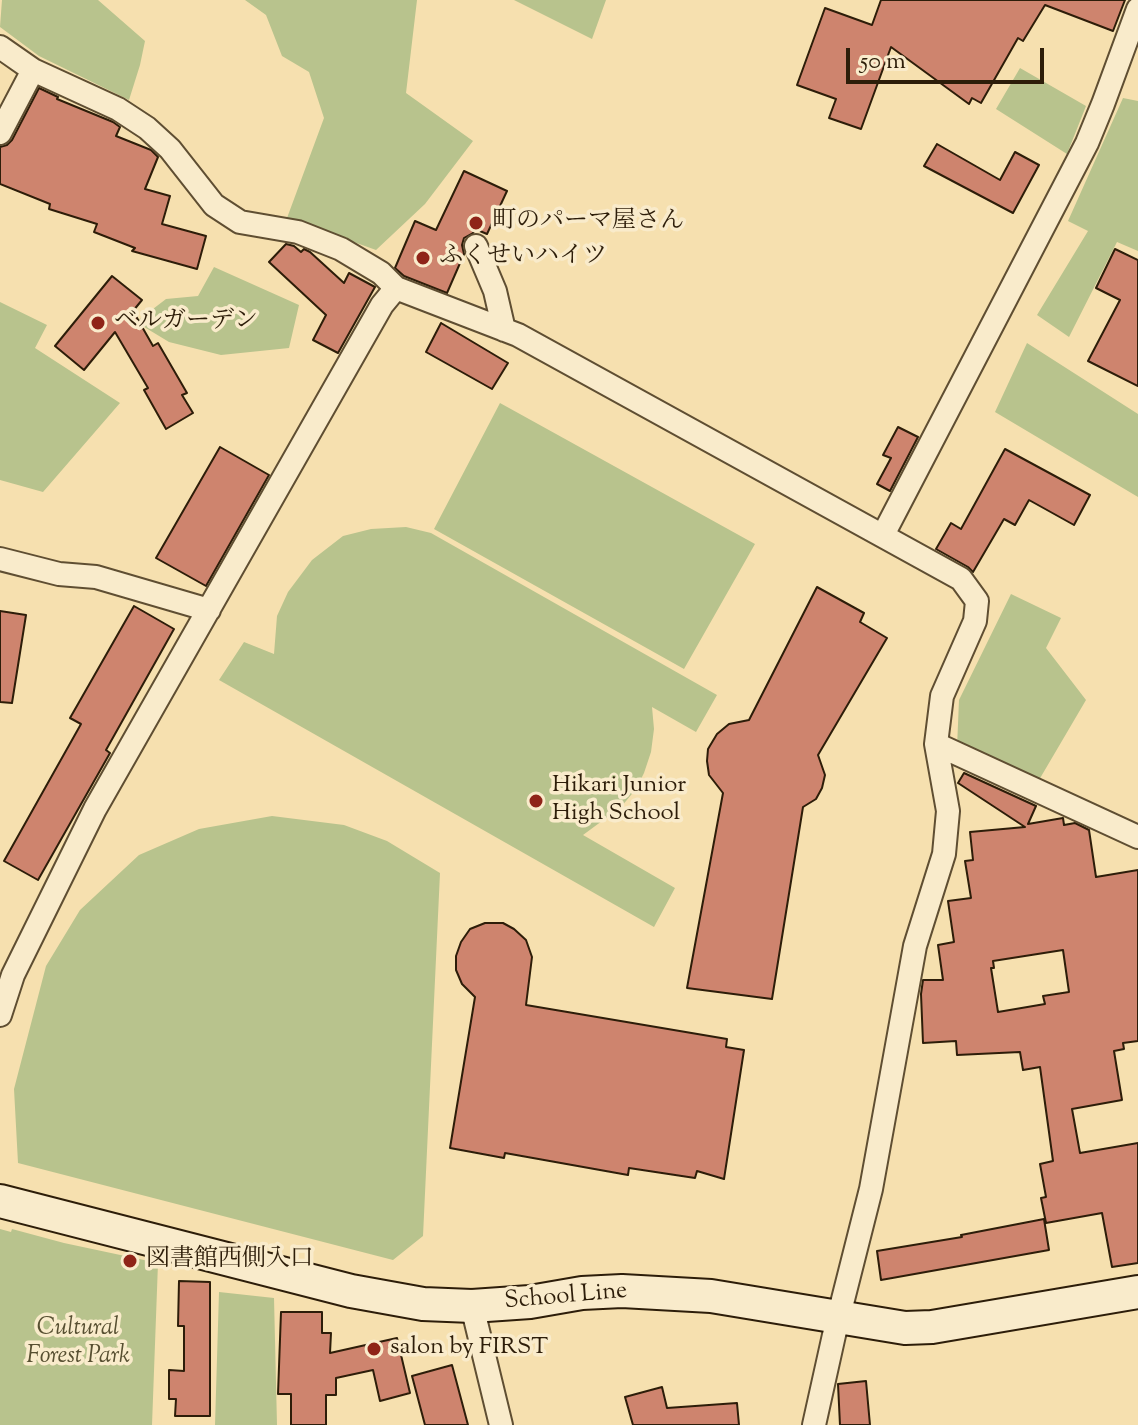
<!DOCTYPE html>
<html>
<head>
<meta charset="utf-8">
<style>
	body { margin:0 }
	#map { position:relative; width:1138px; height:1425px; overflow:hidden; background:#f6e0af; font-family:"Sorts Mill Goudy",serif }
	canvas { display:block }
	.scale { position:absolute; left:846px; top:48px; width:198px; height:36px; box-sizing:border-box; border:4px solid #2d1d09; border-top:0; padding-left:10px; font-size:24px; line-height:28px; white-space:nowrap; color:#2d1d09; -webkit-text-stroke:6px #f9ebcb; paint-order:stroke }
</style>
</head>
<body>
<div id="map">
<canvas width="1138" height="1425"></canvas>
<div class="scale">50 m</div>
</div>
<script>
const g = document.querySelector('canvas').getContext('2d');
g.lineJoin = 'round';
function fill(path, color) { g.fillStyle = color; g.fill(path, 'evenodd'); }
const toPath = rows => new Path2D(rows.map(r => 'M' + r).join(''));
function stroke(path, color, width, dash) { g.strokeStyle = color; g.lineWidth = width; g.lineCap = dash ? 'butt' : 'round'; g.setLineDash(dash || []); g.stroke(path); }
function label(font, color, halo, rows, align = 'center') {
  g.font = font + ' "Sorts Mill Goudy","Noto Serif JP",serif'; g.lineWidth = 7; g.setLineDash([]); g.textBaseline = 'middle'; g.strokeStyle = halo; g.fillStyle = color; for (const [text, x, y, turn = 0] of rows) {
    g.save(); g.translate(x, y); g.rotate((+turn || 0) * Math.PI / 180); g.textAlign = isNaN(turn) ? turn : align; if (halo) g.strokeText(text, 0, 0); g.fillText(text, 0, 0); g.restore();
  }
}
fill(toPath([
	[2,0,98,0,145,41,140,65,129,100,39,56,0,27],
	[245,0,417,0,406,93,473,141,425,204,376,250,287,218,324,118,309,72,282,56,266,15],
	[514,0,606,0,592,39],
	[1020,68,1086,106,1067,154,996,109],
	[1123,98,1138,101,1138,251,1117,242,1069,337,1037,315,1088,231,1068,221],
	[214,267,299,305,289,348,221,355,169,342,136,322,166,299,198,296],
	[0,302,47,325,35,348,120,403,43,492,0,480],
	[1027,343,1138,414,1138,497,995,412],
	[500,403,755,544,684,669,434,529],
	[406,527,431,533,717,695,696,732,652,707,654,729,651,752,644,773,636,789,621,807,583,835,675,888,654,927,219,680,244,642,274,654,277,616,288,592,312,560,343,536,371,529],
	[1011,594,1061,618,1046,648,1086,700,1039,780,957,748,959,700],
	[272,816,344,825,387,841,440,873,423,1236,393,1260,18,1163,14,1089,46,966,80,910,139,855,199,829],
	[0,1229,11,1232,12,1229,64,1243,158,1263,152,1425,0,1425],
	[219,1292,274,1298,277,1425,215,1425]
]), '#b8c38d');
const building = toPath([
	[881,0,1125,0,1113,31,1045,5,1023,41,1018,38,981,103,972,98,969,104,891,47,861,129,829,118,836,99,797,85,825,8,872,25,881,0],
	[39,88,58,97,57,99,113,122,120,127,116,136,151,150,158,157,145,189,170,196,162,224,206,236,197,269,132,251,135,248,94,232,97,224,49,209,50,204,0,184,0,147,7,145,12,140,39,88],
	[937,144,1000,180,1015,152,1039,165,1013,213,924,166,937,144],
	[464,171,507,191,487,234,475,229,473,233,464,238,462,245,464,254,447,293,404,276,395,268,415,221,436,230,464,171],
	[286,244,294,246,301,252,304,249,310,252,344,283,349,273,375,287,338,353,313,340,326,315,269,262,286,244],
	[1115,249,1138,260,1138,386,1088,361,1120,300,1096,288,1115,249],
	[112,276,142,300,133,311,153,346,158,343,187,393,182,395,193,413,166,429,144,390,148,388,115,332,84,370,55,346,112,276],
	[441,323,508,363,492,389,426,352,441,323],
	[898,427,918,437,890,491,877,484,891,458,883,455,898,427],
	[220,447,269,475,206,586,156,558,220,447],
	[1005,449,1090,495,1074,525,1029,500,1015,525,1004,519,973,572,968,567,936,549,951,523,961,529,1005,449],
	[817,587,864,613,860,622,887,638,818,755,825,775,822,788,816,799,803,807,772,999,687,988,723,793,709,775,707,761,708,749,717,734,729,724,749,720,817,587],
	[134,606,174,629,106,750,110,753,38,880,4,861,81,724,70,718,134,606],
	[0,611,26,615,12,703,0,702,0,611],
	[964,773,1036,806,1028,824,1063,818,1064,825,1075,823,1089,830,1096,877,1138,870,1138,1041,1123,1043,1124,1049,1114,1051,1122,1100,1072,1109,1080,1153,1138,1143,1138,1263,1112,1267,1102,1213,1046,1223,1041,1198,1046,1197,1040,1164,1053,1161,1040,1067,1023,1070,1020,1052,957,1055,956,1041,923,1043,921,994,923,980,943,980,938,945,954,942,948,901,971,898,965,861,973,860,970,832,1025,827,958,783,964,773],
	[1063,950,1069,992,1043,996,1045,1004,998,1012,991,968,994,968,993,961,1063,950],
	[485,923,503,923,514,929,526,940,532,957,526,1005,727,1039,726,1047,744,1050,724,1179,697,1171,695,1178,629,1168,628,1175,505,1153,504,1158,450,1148,475,997,462,984,456,970,456,956,461,942,470,929,485,923],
	[1044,1219,1049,1250,881,1280,877,1251,962,1237,961,1235,1044,1219],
	[179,1281,210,1282,210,1416,175,1416,176,1399,169,1399,169,1370,184,1371,184,1326,178,1326,179,1281],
	[281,1312,322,1312,322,1333,331,1333,330,1353,397,1338,410,1393,380,1401,373,1370,336,1378,336,1395,326,1395,326,1425,291,1425,291,1394,278,1394,281,1312],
	[452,1365,468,1425,425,1425,412,1376,452,1365],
	[866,1381,870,1425,840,1425,838,1384,866,1381],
	[662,1387,667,1408,737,1403,739,1425,633,1425,625,1397,662,1387]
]);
fill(building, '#ce846e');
stroke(building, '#2d1d09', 2);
const street = toPath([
	[0,47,33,70,118,109,147,128,170,149,214,205,240,222,298,232,341,249,381,273,396,288,518,335,961,579,977,601,975,621,942,696,936,744,948,811,944,854,915,946,871,1189,834,1335,814,1425],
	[0,133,33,70],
	[476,246,495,291,504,330],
	[883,535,1087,143,1103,104,1138,9],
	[0,559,59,574,96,577,209,610],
	[936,744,1138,837],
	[0,1015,13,975,95,809,382,305,396,288],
	[472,1306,501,1425]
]);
const secondary = toPath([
	[0,1201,351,1291,423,1304,472,1306,530,1302,582,1293,622,1291,711,1296,905,1328,932,1327,1138,1292]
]);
stroke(street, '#5f4e32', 26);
stroke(secondary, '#2d1d09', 36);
stroke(street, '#f9ebcb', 22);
stroke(secondary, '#f9ebcb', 32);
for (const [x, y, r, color] of [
	[476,223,8,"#8f2418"],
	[423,258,8,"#8f2418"],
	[98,323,8,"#8f2418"],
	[536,801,8,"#8f2418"],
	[130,1261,8,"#8f2418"],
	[374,1349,8,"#8f2418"]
]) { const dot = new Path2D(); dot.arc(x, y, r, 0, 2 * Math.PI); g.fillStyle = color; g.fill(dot); stroke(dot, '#f9ebcb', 3); }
label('24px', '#2d1d09', '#f9ebcb', [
	["町のパーマ屋さん",492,223],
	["ふくせいハイツ",439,258],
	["ベルガーデン",114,323],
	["Hikari Junior",552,787],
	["High School",552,815],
	["図書館西側入口",146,1261],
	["salon by FIRST",390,1349]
], 'left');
label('24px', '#2d1d09', '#f9ebcb', [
	["School Line",566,1298,-5]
]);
label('italic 24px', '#574f31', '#f9ebcb', [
	["Cultural",78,1330],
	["Forest Park",78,1358]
]);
</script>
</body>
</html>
